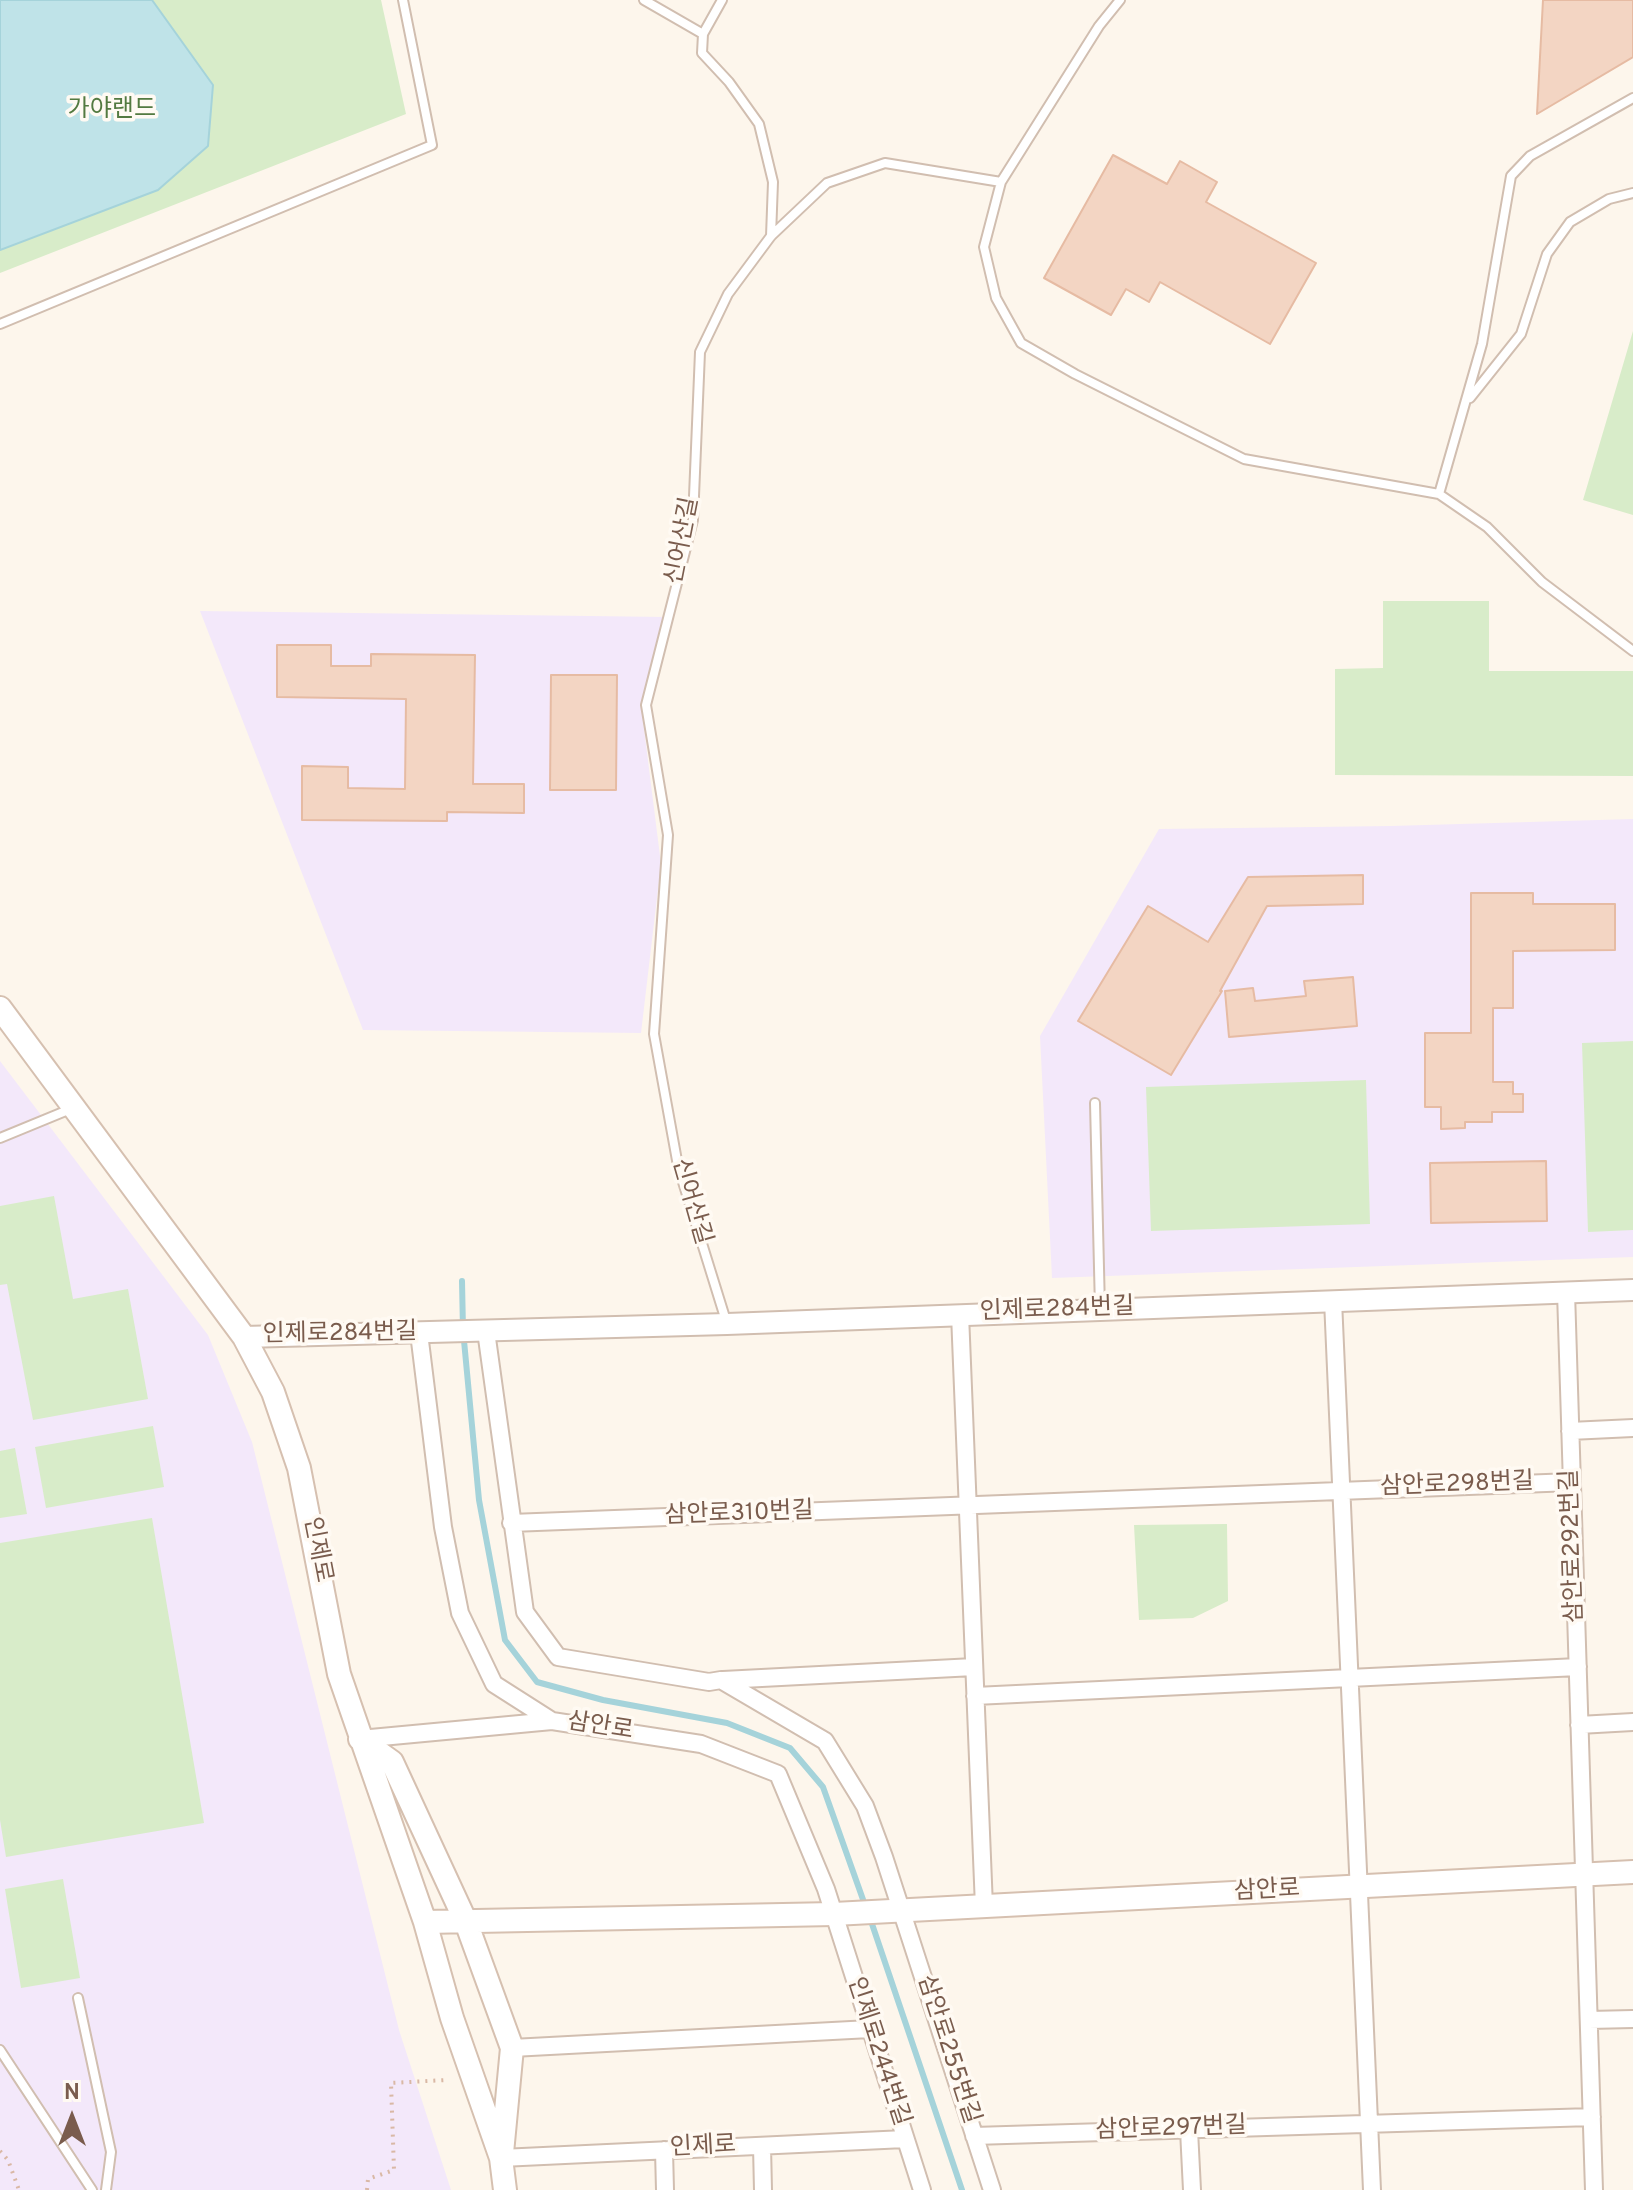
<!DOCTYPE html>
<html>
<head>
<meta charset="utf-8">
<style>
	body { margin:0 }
	#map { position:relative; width:1633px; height:2190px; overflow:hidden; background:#fdf6ec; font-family:Overpass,sans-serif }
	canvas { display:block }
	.north { position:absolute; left:32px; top:2078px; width:80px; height:80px; -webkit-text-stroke:6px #fffaf3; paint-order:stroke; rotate:0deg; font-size:22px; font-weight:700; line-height:32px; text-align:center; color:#7a5c4d }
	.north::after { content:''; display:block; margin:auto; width:28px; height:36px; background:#7a5c4d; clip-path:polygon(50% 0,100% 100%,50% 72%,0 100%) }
</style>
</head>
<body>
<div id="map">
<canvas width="1633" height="2190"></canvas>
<div class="north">N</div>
</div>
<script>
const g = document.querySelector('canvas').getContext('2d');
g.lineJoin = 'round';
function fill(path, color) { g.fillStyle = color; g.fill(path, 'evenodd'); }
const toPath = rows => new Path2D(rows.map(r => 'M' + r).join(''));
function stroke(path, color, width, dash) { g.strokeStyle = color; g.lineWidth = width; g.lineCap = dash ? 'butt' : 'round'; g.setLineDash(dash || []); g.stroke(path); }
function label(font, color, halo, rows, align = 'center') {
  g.font = font + ' Overpass,"Noto Sans KR",sans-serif'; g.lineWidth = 7; g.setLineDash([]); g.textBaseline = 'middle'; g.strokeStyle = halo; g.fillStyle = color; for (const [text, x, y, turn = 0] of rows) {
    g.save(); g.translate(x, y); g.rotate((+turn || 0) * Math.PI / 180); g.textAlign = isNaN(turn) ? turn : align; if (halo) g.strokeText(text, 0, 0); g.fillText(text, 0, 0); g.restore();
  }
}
fill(toPath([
	[200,611,667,617,641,705,661,864,641,1033,363,1030],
	[1633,819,1633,1257,1052,1278,1040,1036,1159,829,1391,826],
	[0,1061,208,1335,252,1442,399,2030,451,2190,0,2190]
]), '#f3e8fa');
fill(toPath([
	[0,0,381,0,406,114,0,273],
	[1633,331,1633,515,1583,500],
	[1383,601,1489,601,1489,671,1633,671,1633,776,1335,775,1335,669,1383,668],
	[1633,1041,1633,1230,1588,1232,1582,1043],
	[1366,1080,1370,1224,1151,1231,1146,1087],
	[54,1196,73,1299,128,1289,148,1399,33,1420,7,1284,0,1285,0,1206],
	[153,1426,164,1487,46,1508,35,1447],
	[15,1448,27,1514,0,1518,0,1451],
	[152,1518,204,1823,6,1857,0,1820,0,1543],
	[1227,1524,1228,1601,1193,1618,1139,1620,1134,1525],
	[63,1879,80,1978,21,1988,5,1889]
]), '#d8ecc9');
const water = toPath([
	[0,0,152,0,213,85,208,146,158,190,0,250,0,0]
]);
fill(water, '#bfe3e8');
stroke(water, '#a5d3da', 2);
stroke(toPath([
	[462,1281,463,1330,479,1500,505,1640,537,1682,603,1700,727,1723,790,1748,823,1787,866,1908],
	[870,1918,962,2190]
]), '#a5d3da', 6);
const building = toPath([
	[1543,0,1633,0,1633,57,1537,114,1543,0],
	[1113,155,1167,184,1180,161,1217,182,1206,202,1316,263,1270,344,1160,282,1149,302,1126,289,1111,315,1044,278,1113,155],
	[277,645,331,645,331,666,371,666,371,654,475,655,473,784,524,784,524,813,447,812,447,821,302,820,302,766,348,767,348,788,405,789,406,699,277,697,277,645],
	[551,675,617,675,616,790,550,790,551,675],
	[1363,875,1363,904,1267,906,1220,991,1222,991,1171,1075,1078,1021,1148,906,1208,942,1248,877,1363,875],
	[1471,893,1533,893,1533,904,1615,904,1615,950,1513,951,1513,1008,1493,1008,1493,1082,1513,1082,1513,1094,1523,1094,1523,1112,1492,1112,1492,1122,1465,1122,1465,1128,1441,1129,1441,1107,1425,1107,1425,1033,1471,1033,1471,893],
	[1353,977,1357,1026,1229,1037,1225,991,1253,988,1255,1001,1306,996,1304,981,1353,977],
	[1546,1161,1547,1221,1431,1223,1430,1163,1546,1161]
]);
fill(building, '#f3d5c3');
stroke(building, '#e6bba3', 2);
const service = toPath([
	[644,0,703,34],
	[722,0,703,34,702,53,729,82,759,124,773,182,771,236],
	[1001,182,984,247,996,298,1021,343,1075,374,1244,459,1439,494,1487,527,1542,582,1633,651],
	[0,324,432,145,403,0],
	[1470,398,1521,334,1547,254,1570,222,1609,199,1633,193],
	[1439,494,1482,344,1511,176,1530,156,1633,98],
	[1095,1103,1100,1309],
	[0,1138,73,1108],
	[727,1324,678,1166,654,1034,668,835,646,705,693,520,700,352,728,294,771,236,827,183,885,163,1001,182,1099,26,1120,0],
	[78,1998,111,2152,106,2190],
	[0,2050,92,2190]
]);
const minor = toPath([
	[1566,1292,1594,2190],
	[1333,1300,1372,2190],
	[960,1314,984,1907],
	[486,1331,525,1612,558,1657,709,1682,721,1680,825,1741,865,1806,884,1857,992,2190],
	[419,1333,443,1527,460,1613,494,1684,552,1721,701,1744,778,1774,826,1889,922,2190],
	[1570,1431,1633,1428],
	[511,1523,1572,1482],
	[723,1680,974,1667],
	[975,1696,1578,1667],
	[1579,1725,1633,1722],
	[360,1739,552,1721],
	[1589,2020,1633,2019],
	[512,2048,870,2029],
	[1189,2130,1192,2190],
	[974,2136,1592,2117],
	[762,2146,763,2190],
	[664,2150,665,2190],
	[501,2158,905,2139]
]);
const tertiary = toPath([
	[244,1337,727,1324,1633,1290]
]);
const secondary = toPath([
	[0,1008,244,1337,273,1392,299,1468,339,1674,425,1922,452,2018,501,2158,505,2190],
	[360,1739,392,1762,466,1922,512,2048,502,2153],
	[425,1922,834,1914,1633,1872]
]);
stroke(service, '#d1beb0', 12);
stroke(minor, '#d1beb0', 20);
stroke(tertiary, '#d1beb0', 24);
stroke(secondary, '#d6c0b0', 26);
stroke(toPath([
	[0,2151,8,2160,19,2190],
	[367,2190,368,2179,394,2170,391,2083,446,2080]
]), '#d9b8a5', 4, [2, 6]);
stroke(service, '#fff', 8);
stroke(minor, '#fff', 16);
stroke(tertiary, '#fff', 20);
stroke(secondary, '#fff', 22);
label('24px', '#537a41', '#fffaf3', [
	["가야랜드",112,111]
]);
label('24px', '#7a5c4d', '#fffaf3', [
	["신어산길",684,541,-79],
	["신어산길",690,1202,74],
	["인제로284번길",1057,1311,-2],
	["인제로284번길",340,1335,-1],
	["삼안로298번길",1457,1486,-2],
	["삼안로310번길",739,1515,-2],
	["삼안로292번길",1574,1546,-92],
	["인제로",316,1550,79],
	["삼안로",600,1728,9],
	["삼안로",1267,1892,-3],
	["삼안로255번길",947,2050,72],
	["인제로244번길",877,2052,72],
	["삼안로297번길",1171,2130,-2],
	["인제로",703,2148,-3]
]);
</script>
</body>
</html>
